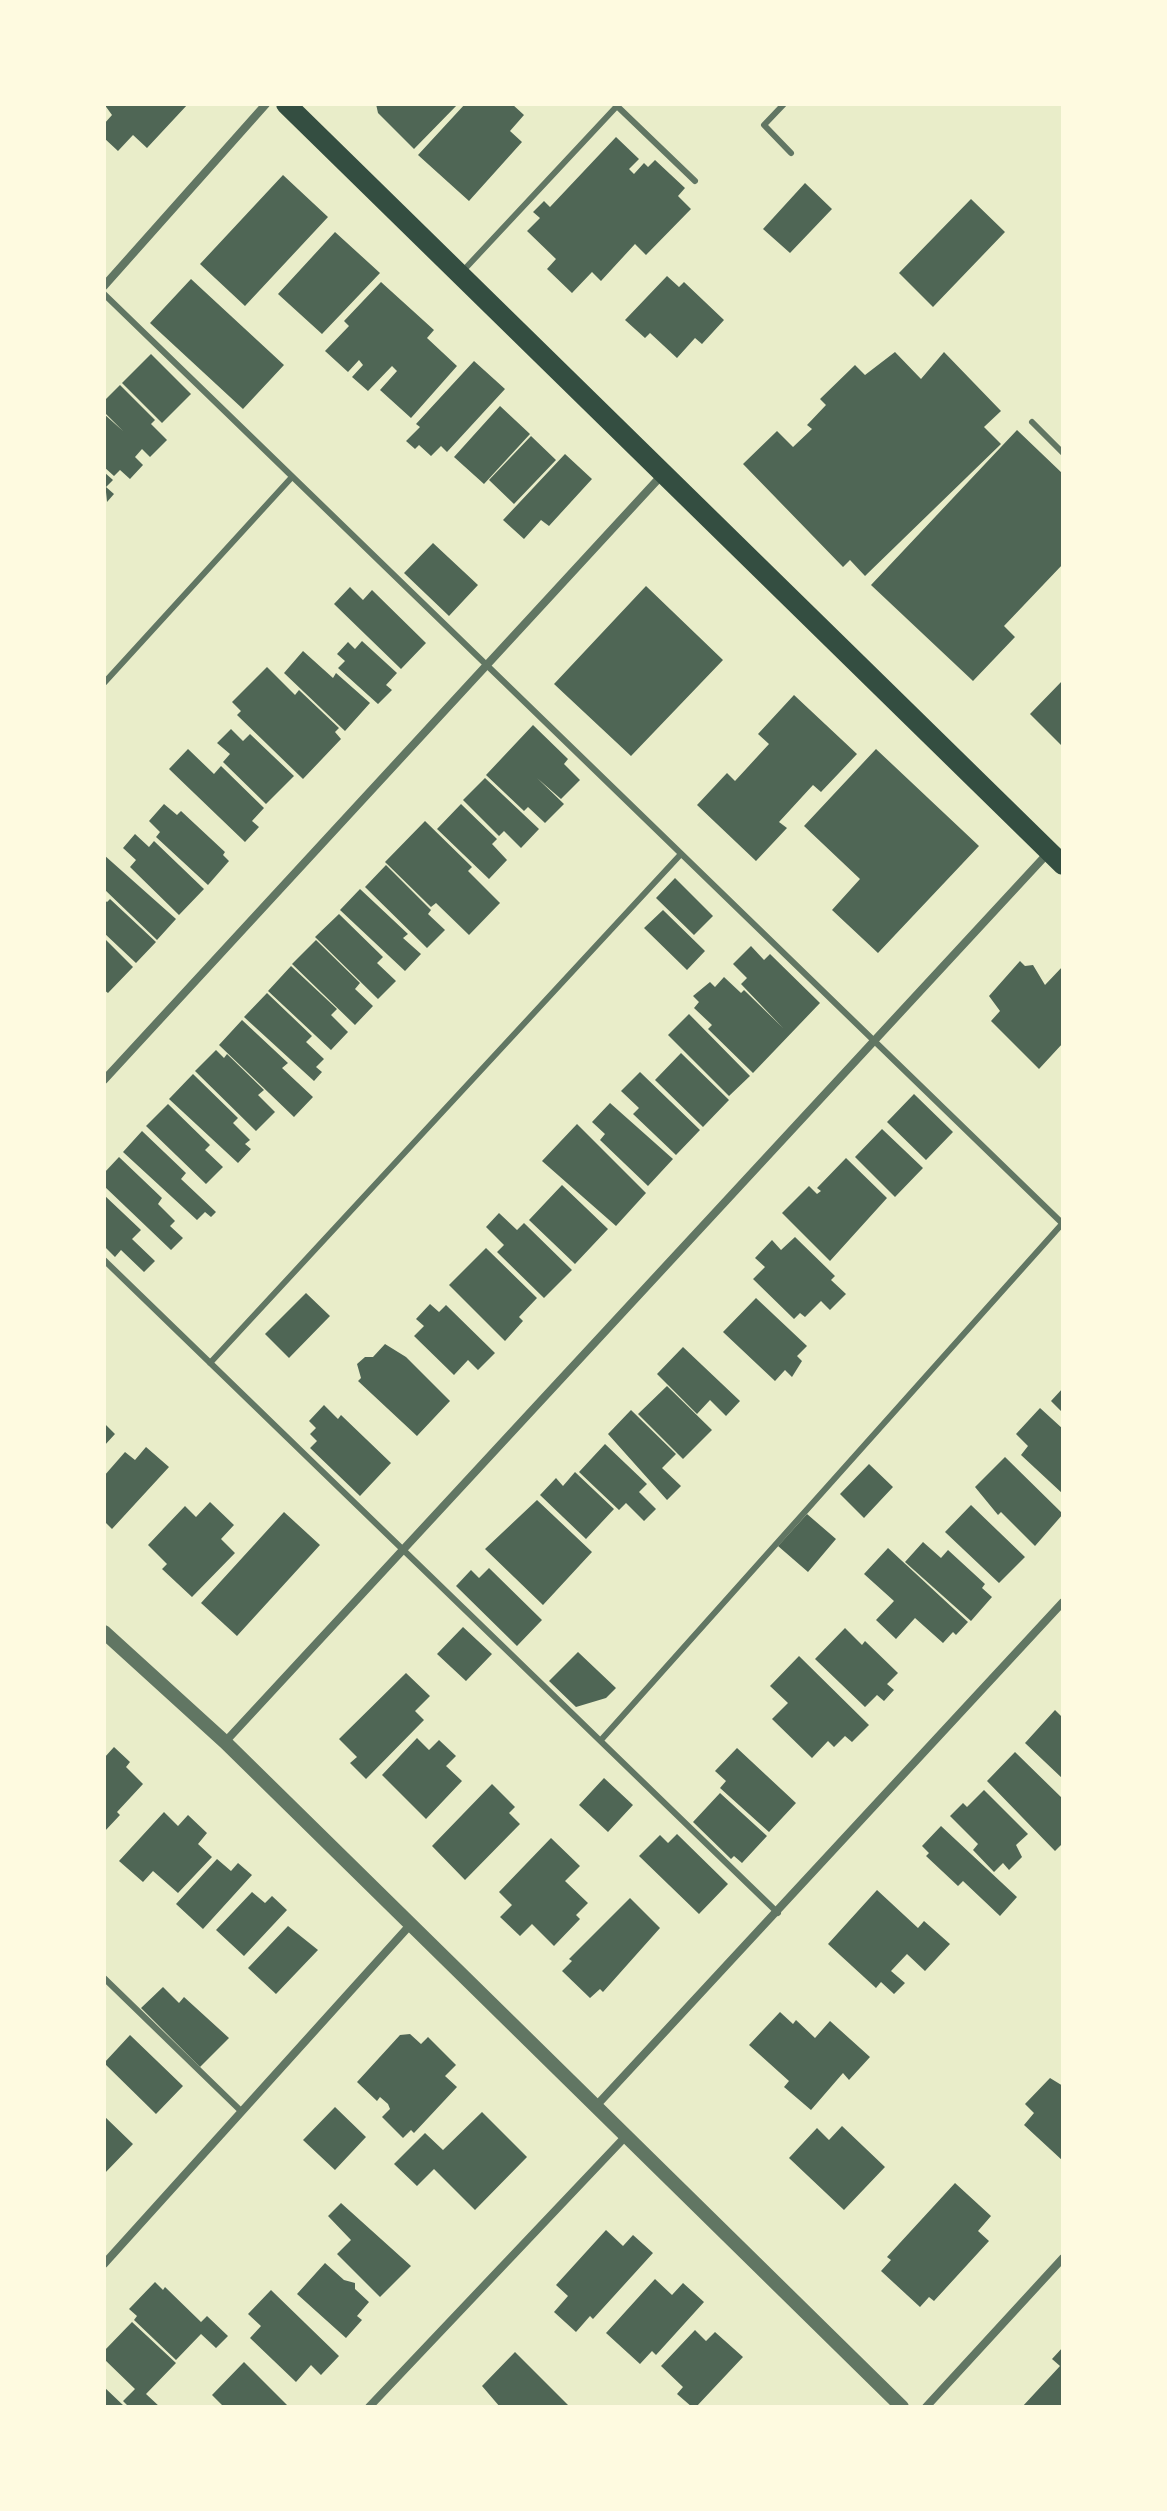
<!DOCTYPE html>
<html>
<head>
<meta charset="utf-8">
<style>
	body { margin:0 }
	#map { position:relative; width:1167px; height:2511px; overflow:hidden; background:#e9edc9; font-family:"Noto Sans",sans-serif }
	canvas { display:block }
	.frame { position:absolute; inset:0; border:106px solid #fefae0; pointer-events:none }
</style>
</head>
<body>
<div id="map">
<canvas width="1167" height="2511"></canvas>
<div class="frame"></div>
</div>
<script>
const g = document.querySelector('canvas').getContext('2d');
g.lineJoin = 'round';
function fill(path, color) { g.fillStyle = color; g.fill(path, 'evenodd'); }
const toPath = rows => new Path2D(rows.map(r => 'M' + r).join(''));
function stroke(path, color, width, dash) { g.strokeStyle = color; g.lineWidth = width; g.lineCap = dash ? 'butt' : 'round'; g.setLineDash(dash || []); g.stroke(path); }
fill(toPath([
	[104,104,188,104,147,148,133,135,118,151,104,138,104,124,112,115],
	[376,104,458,104,414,149,378,113],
	[465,104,512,104,524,115,510,131,522,142,469,201,418,155],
	[616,137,639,159,629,169,634,174,644,163,648,167,655,160,685,188,678,196,691,209,646,255,635,244,601,281,592,272,572,293,547,269,556,259,527,231,540,218,533,212,544,201,550,207],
	[283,175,328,217,245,306,200,264],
	[805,183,832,209,790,253,763,229],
	[971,199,1005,232,933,307,899,273],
	[335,232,380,273,322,334,278,294],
	[667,276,679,287,684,282,724,320,702,344,695,338,677,358,650,333,645,338,625,320],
	[191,279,284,365,243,409,150,323],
	[381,282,434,330,427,338,457,366,411,418,380,390,397,371,392,366,368,391,352,377,363,365,359,360,348,372,325,351,349,326,344,321],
	[895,352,921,379,944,352,1001,411,984,427,1001,444,865,576,850,560,843,567,743,464,777,431,793,447,812,429,807,425,826,405,820,399,855,365,865,375],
	[151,354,191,394,162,423,122,383],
	[474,361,505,389,447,452,441,446,431,456,419,445,415,449,406,441,420,427,416,424],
	[120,385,155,420,151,424,167,440,150,457,142,449,135,457,143,465,130,479,120,470,114,476,104,467,104,414,123,431,104,412,104,401],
	[500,406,530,434,484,484,454,457],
	[1017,430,1063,474,1063,564,1004,626,1015,637,973,681,871,585],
	[531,436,556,460,514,504,489,480],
	[565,454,592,479,549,526,541,520,524,539,503,520],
	[104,472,113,480,106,487,114,494,107,502],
	[433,543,478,585,449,616,404,573],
	[646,586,723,660,631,756,554,684],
	[350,587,363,600,372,590,426,643,401,669,334,604],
	[362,641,397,673,386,685,392,690,378,704,338,668,345,661,337,654,348,642,355,649],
	[303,651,333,678,336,673,370,703,345,731,284,673],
	[267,667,295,695,299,690,339,728,335,732,341,739,303,779,237,715,241,711,232,702],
	[1063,680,1063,747,1030,714],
	[794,695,857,754,821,792,813,785,779,822,787,828,756,861,697,805,727,773,735,781,769,744,758,734],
	[533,725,568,759,564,764,580,780,561,799,537,778,564,804,545,823,528,807,524,811,486,775],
	[231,729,243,741,250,734,294,776,266,804,223,762,230,754,217,743],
	[188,749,214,774,221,766,264,808,252,821,259,827,245,842,169,769],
	[876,749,979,846,878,953,832,910,860,879,804,826],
	[485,778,539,829,521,848,504,831,499,836,463,800],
	[164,804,177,815,181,811,225,852,223,855,229,861,208,885,156,837,160,832,149,821],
	[461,804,497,839,492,844,507,860,489,879,437,829],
	[425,821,472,867,468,871,500,903,469,935,436,903,431,907,385,862],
	[135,834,149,847,154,841,204,889,179,915,130,867,136,860,123,848],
	[104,855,176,919,157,940,104,889],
	[386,865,431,910,428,914,445,930,427,948,365,887],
	[675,878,713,916,694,935,656,898],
	[360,889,408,934,403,938,421,954,405,971,340,910],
	[110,899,156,942,136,963,104,933,104,900,107,902],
	[663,910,705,951,687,970,644,928],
	[339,914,383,957,377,963,396,981,378,999,315,937],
	[104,938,133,967,108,993,104,990],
	[316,940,360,983,355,989,373,1006,355,1025,292,964],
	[751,946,764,960,770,954,820,1003,753,1073,708,1029,712,1025,694,1008,699,1002,693,996,710,982,715,987,724,977,741,993,744,990,783,1028,741,984,747,978,733,964],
	[1020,961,1025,966,1033,965,1045,985,1063,966,1063,1043,1039,1069,991,1021,1000,1011,989,996],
	[291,966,337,1009,331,1015,348,1032,331,1050,268,991],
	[267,993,312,1036,306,1042,324,1059,316,1067,322,1072,314,1081,244,1017],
	[689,1014,750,1076,729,1096,668,1035],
	[242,1020,288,1063,282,1068,313,1097,294,1117,219,1045],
	[216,1050,224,1058,227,1054,264,1090,258,1095,275,1112,256,1131,195,1071],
	[681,1053,729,1100,703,1127,655,1080],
	[640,1072,700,1130,676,1155,633,1114,639,1108,621,1091],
	[193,1074,238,1118,233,1123,250,1140,245,1144,251,1149,238,1163,169,1099],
	[914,1094,953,1132,926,1160,887,1122],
	[610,1103,673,1159,648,1186,600,1140,605,1134,592,1122],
	[168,1104,210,1145,205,1150,223,1167,206,1184,146,1126],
	[577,1124,646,1193,616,1226,542,1161],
	[882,1129,923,1168,895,1197,855,1157],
	[142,1131,186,1173,181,1179,216,1212,211,1217,205,1212,197,1220,123,1152],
	[119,1157,162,1198,158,1204,175,1221,170,1226,183,1238,171,1250,104,1186,104,1173],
	[846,1158,887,1198,830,1261,782,1213,809,1186,817,1194,821,1191,817,1188],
	[562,1185,608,1229,575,1264,529,1220],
	[104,1195,141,1230,132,1239,155,1261,144,1272,121,1250,115,1257,104,1246],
	[499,1213,517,1230,524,1223,572,1270,544,1298,497,1252,504,1245,486,1227],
	[795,1237,835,1276,831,1280,846,1294,830,1310,821,1301,805,1317,800,1313,794,1319,753,1279,765,1267,755,1258,772,1240,781,1250],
	[486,1248,537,1298,519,1317,523,1321,505,1341,449,1285],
	[306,1293,330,1316,289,1358,265,1334],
	[756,1298,807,1346,797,1356,802,1361,792,1377,785,1370,775,1381,723,1332],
	[430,1304,439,1312,446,1305,495,1353,478,1370,468,1360,454,1375,414,1336,424,1326,416,1319],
	[385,1344,406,1357,450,1401,417,1436,358,1381,361,1378,357,1364,365,1357,373,1357],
	[683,1347,740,1401,726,1416,710,1400,697,1414,657,1374],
	[667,1386,712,1430,683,1459,638,1414],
	[1063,1388,1063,1413,1051,1401],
	[324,1405,338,1419,341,1415,391,1463,360,1496,310,1448,317,1441,310,1434,316,1428,309,1421],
	[1040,1408,1063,1429,1063,1494,1021,1455,1028,1446,1016,1434],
	[631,1410,676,1454,662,1468,681,1486,667,1500,608,1434],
	[104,1423,115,1434,104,1446],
	[605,1444,647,1484,639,1492,656,1509,644,1521,626,1503,619,1510,579,1472],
	[146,1447,169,1467,112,1529,104,1521,104,1476,125,1452,135,1460],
	[1005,1457,1063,1514,1035,1546,1001,1512,998,1515,975,1487],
	[869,1464,893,1487,864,1518,840,1494],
	[575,1472,614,1509,586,1539,540,1495,556,1478,563,1486],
	[537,1500,592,1552,543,1605,485,1549],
	[210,1502,234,1525,221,1539,235,1553,192,1597,162,1569,167,1564,148,1545,185,1506,196,1517],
	[971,1505,1025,1557,999,1583,945,1532],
	[284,1512,320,1545,237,1636,201,1603],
	[807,1514,836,1539,808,1572,778,1546],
	[923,1542,941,1558,948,1550,985,1584,982,1588,992,1597,971,1621,905,1562],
	[888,1548,968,1622,956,1635,953,1632,943,1643,915,1618,896,1639,876,1620,894,1601,864,1574],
	[489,1568,542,1620,517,1646,456,1586,471,1570,479,1578],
	[463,1627,492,1654,466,1681,437,1654],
	[845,1628,862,1645,865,1641,898,1673,887,1684,894,1690,884,1701,877,1695,865,1707,815,1659],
	[578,1652,616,1688,606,1698,576,1707,549,1681],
	[799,1656,869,1725,852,1742,845,1736,834,1747,828,1741,812,1758,772,1719,788,1703,770,1686],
	[406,1673,430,1696,415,1711,424,1720,366,1779,350,1763,357,1757,339,1739],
	[1055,1710,1063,1718,1063,1779,1025,1743],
	[417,1738,429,1750,439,1740,456,1756,446,1766,462,1781,426,1819,382,1775],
	[114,1747,130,1762,126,1767,143,1784,117,1812,120,1815,104,1832,104,1758],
	[737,1748,796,1803,769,1832,720,1788,726,1781,715,1771],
	[1015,1752,1063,1799,1063,1843,1055,1851,987,1781],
	[604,1778,633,1805,608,1832,579,1805],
	[492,1784,515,1807,509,1813,520,1824,465,1880,432,1846],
	[984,1790,1028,1834,1016,1845,1022,1857,1009,1870,1003,1863,994,1872,973,1850,978,1844,950,1816,963,1803,967,1807],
	[720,1793,767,1836,742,1863,734,1856,731,1859,693,1822],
	[164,1812,178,1826,188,1815,207,1833,198,1844,212,1857,178,1893,153,1871,143,1882,119,1861],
	[941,1826,1017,1897,1000,1916,963,1881,958,1886,926,1856,929,1853,922,1846],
	[677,1834,728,1884,699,1914,639,1856,660,1835,668,1843],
	[551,1838,580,1866,565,1881,588,1903,576,1915,580,1919,554,1946,532,1924,520,1936,500,1917,512,1905,499,1892],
	[217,1859,231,1871,238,1863,252,1875,203,1929,176,1904],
	[877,1890,918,1928,924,1921,950,1944,925,1971,907,1954,891,1971,905,1983,894,1994,881,1982,876,1988,828,1944],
	[252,1892,265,1903,272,1896,287,1910,244,1956,216,1930],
	[630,1898,660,1928,603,1992,600,1989,590,1998,562,1971,572,1961,569,1959],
	[288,1926,318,1950,276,1994,248,1968],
	[163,1987,179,2003,184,1997,229,2038,200,2067,141,2008],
	[780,2012,793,2024,796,2020,815,2038,830,2021,870,2057,849,2080,843,2073,811,2110,784,2087,789,2081,749,2045],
	[410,2034,421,2044,428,2037,456,2065,445,2076,457,2087,414,2133,411,2130,403,2138,382,2117,390,2109,388,2104,380,2097,377,2101,357,2082,400,2035],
	[130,2035,183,2086,156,2114,104,2063],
	[1050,2078,1063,2086,1063,2161,1024,2125,1034,2113,1025,2104],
	[335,2107,366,2137,335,2170,303,2140],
	[482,2112,527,2157,475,2210,434,2169,417,2186,394,2164,425,2133,443,2150],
	[104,2116,133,2144,104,2174],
	[842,2126,885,2167,844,2210,789,2158,817,2128,829,2140],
	[955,2183,991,2216,978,2231,989,2241,934,2301,929,2297,920,2307,881,2271,891,2260,887,2257],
	[341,2203,411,2266,380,2297,337,2254,351,2240,328,2216],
	[606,2230,623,2246,633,2235,653,2253,593,2319,590,2316,576,2332,554,2312,568,2296,556,2285],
	[325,2263,344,2280,355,2283,355,2289,369,2302,357,2316,362,2320,346,2338,297,2294],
	[655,2279,672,2295,683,2283,704,2302,656,2355,652,2351,640,2364,606,2333],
	[155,2282,163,2290,165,2287,201,2322,207,2316,228,2336,216,2348,201,2334,176,2360,134,2320,137,2316,129,2309],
	[271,2290,339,2356,321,2375,311,2365,296,2382,250,2338,261,2326,248,2314],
	[132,2322,176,2363,146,2394,160,2407,129,2407,123,2401,135,2389,104,2359,104,2351],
	[695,2330,706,2341,715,2332,743,2357,696,2407,692,2407,677,2394,683,2387,661,2366],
	[1063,2347,1063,2407,1022,2407,1060,2366,1052,2359],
	[515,2352,570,2407,500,2407,482,2386],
	[244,2362,289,2407,224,2407,212,2395],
	[104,2387,124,2406,122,2407,104,2407]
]), '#4f6655');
stroke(toPath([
	[784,104,764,125,791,153],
	[461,273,617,106,695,181],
	[104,294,1063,1224],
	[1032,422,1063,453],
	[104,683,292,477],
	[104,1260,778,1913],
	[210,1363,681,854],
	[601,1740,1062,1224],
	[104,1978,242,2112]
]), '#617663', 6);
stroke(toPath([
	[104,286,266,104],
	[104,1080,662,475],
	[225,1742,1048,853],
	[596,2106,1063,1602],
	[104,2264,411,1924],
	[369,2407,626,2136],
	[926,2407,1063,2258]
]), '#617663', 8);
stroke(toPath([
	[104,1632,225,1742,902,2407]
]), '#617663', 14);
stroke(toPath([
	[286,104,1063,865]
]), '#344e41', 20);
</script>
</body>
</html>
